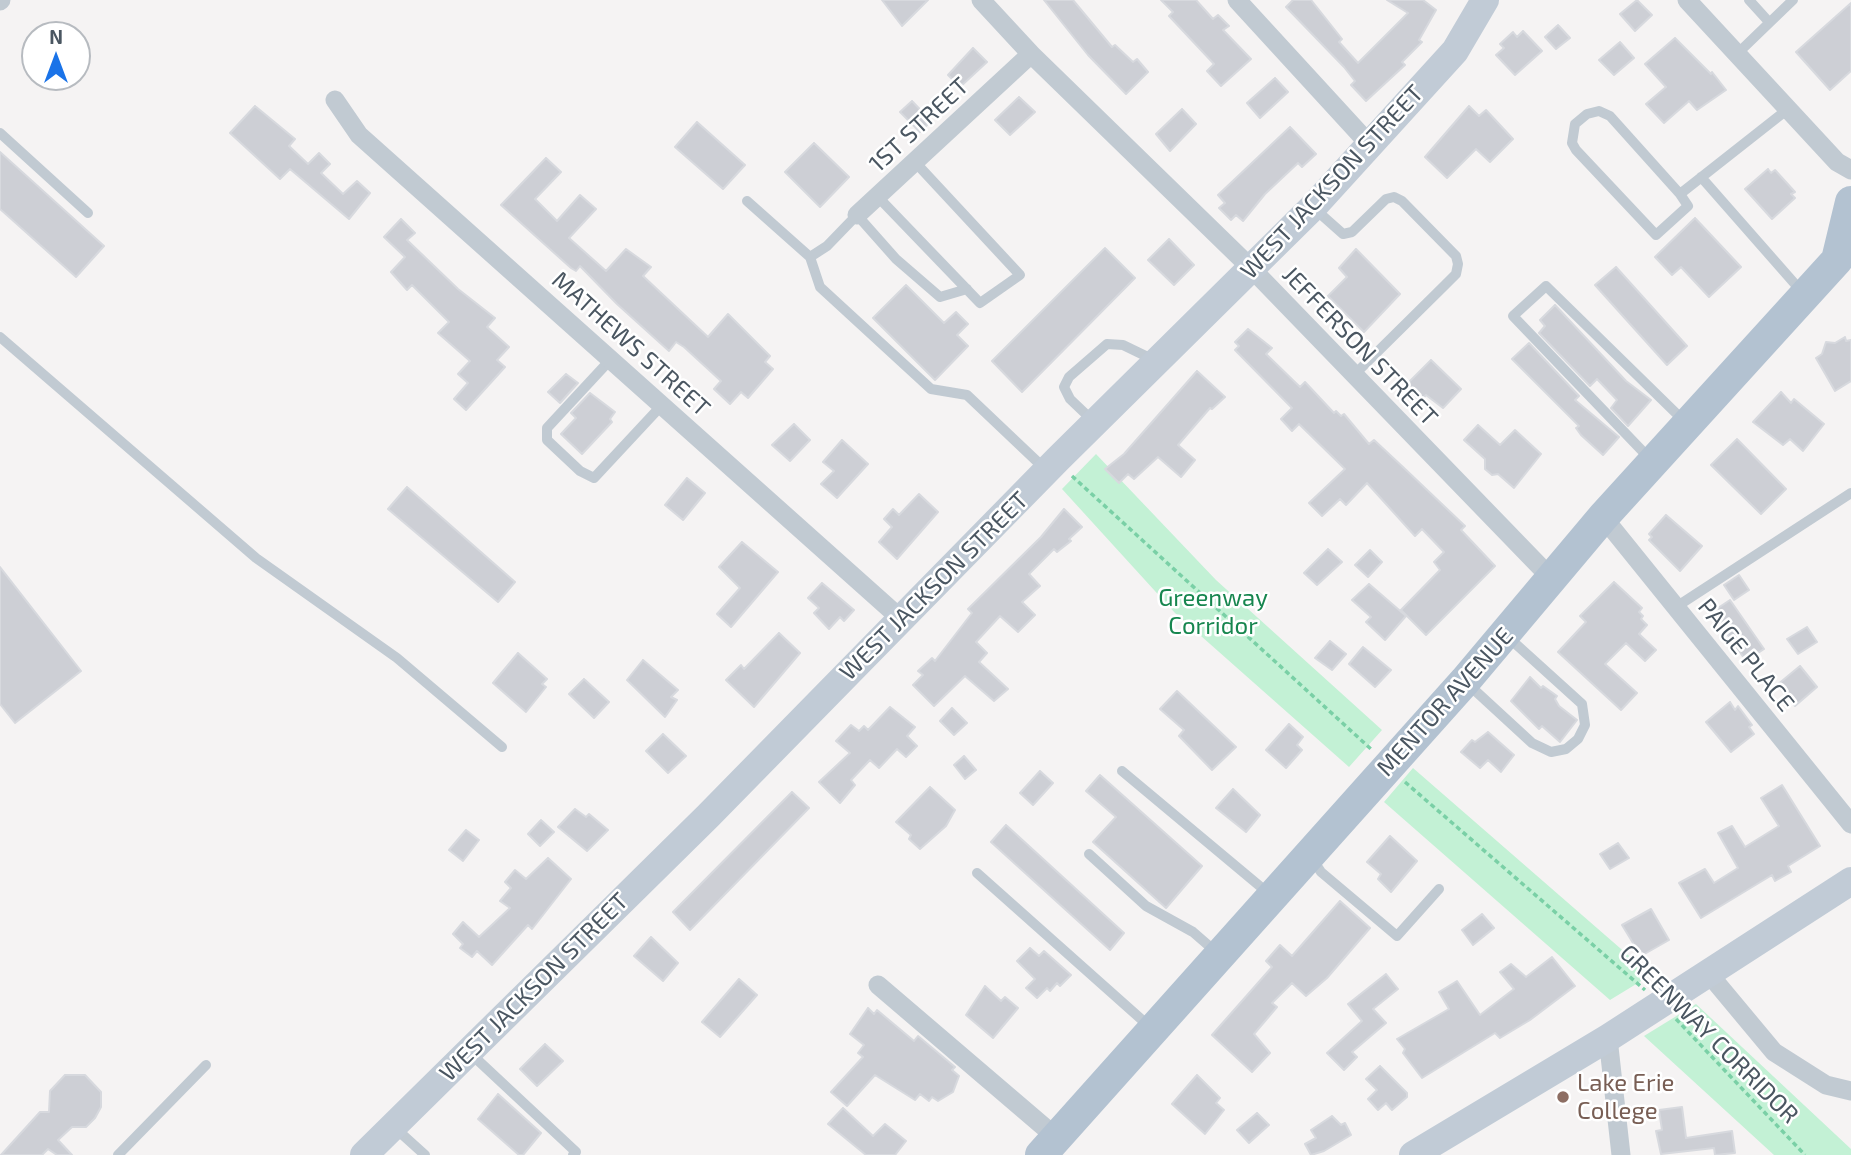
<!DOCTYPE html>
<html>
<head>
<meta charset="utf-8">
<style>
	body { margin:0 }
	#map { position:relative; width:1851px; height:1155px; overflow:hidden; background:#f5f3f3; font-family:"Exo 2",sans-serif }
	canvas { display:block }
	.north { position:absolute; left:21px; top:21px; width:70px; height:70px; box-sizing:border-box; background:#fff; border:2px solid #b7bbc0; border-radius:50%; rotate:0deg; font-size:19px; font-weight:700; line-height:28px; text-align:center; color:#4a5661 }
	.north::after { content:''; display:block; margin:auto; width:24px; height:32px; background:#1a73e8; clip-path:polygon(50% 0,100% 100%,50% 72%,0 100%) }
</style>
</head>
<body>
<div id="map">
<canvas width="1851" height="1155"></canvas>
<div class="north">N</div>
</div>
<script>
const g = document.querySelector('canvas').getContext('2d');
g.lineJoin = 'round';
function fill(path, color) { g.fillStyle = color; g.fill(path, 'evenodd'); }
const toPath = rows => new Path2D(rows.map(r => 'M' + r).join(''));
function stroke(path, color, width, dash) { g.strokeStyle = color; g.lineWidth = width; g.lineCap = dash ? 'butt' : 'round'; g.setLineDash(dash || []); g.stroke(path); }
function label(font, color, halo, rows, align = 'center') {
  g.font = font + ' "Exo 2",sans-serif'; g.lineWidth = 5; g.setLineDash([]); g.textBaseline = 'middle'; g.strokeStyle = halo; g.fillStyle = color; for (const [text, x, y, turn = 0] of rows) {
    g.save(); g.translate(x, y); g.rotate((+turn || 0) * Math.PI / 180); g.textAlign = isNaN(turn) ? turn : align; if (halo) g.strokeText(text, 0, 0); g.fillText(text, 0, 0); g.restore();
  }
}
fill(toPath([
	[1096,454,1216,580,1382,730,1349,767,1175,613,1062,489],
	[1413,768,1536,875,1651,975,1610,1000,1384,802],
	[1696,1004,1851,1149,1851,1155,1774,1155,1644,1036]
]), '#c3f1d5');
const building = toPath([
	[882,0,928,0,902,26,882,0],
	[1044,0,1073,0,1112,47,1115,45,1133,62,1137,59,1148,72,1126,94,1088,55,1044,0],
	[1161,0,1196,0,1213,19,1218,15,1229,26,1223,30,1251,59,1221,86,1207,71,1214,64,1169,16,1173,12,1161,0],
	[1293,0,1311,0,1342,39,1339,42,1358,63,1408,13,1387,0,1423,0,1436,10,1419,40,1422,42,1402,62,1405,65,1366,101,1351,85,1355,81,1344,67,1286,7,1293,0],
	[1637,0,1652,15,1635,31,1620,14,1637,0],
	[1851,3,1851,71,1830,90,1796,52,1851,3],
	[1558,25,1570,38,1556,49,1545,37,1558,25],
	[1523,31,1542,51,1515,75,1496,55,1504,48,1500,44,1513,32,1517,37,1523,31],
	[1675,38,1711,74,1712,72,1726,90,1697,110,1689,101,1664,123,1646,104,1666,87,1645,64,1675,38],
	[1620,42,1634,58,1614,75,1599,60,1620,42],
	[973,48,987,62,960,87,948,75,973,48],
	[1275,78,1288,92,1260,118,1247,103,1275,78],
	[1019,97,1035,112,1010,135,995,120,1019,97],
	[912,101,931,121,920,132,900,112,912,101],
	[255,106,295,139,289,146,308,164,319,153,330,164,321,173,343,194,357,181,370,193,349,219,290,169,280,179,230,133,255,106],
	[1469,106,1479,116,1486,110,1513,139,1490,162,1476,149,1447,178,1425,157,1469,106],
	[1182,109,1196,124,1170,151,1156,134,1182,109],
	[697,122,745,165,723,189,675,147,697,122],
	[1290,127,1316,154,1302,167,1298,163,1265,194,1243,221,1236,215,1231,220,1219,208,1225,203,1218,195,1290,127],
	[814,143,849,177,820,207,785,172,814,143],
	[0,152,104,246,76,277,0,209,0,152],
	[546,158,561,172,535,199,557,221,580,195,596,209,569,238,606,271,626,249,651,267,643,276,708,337,728,314,770,356,765,362,773,369,748,398,741,392,730,404,714,389,721,381,684,347,676,342,669,351,617,304,580,266,576,271,571,268,501,205,546,158],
	[1768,169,1771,173,1775,170,1795,192,1791,194,1795,198,1772,219,1745,189,1768,169],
	[1695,218,1741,267,1709,297,1681,267,1672,275,1655,257,1695,218],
	[401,219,415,233,407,240,458,289,495,318,487,327,509,347,497,360,505,367,466,410,454,399,468,383,458,374,470,361,438,333,449,322,412,285,407,290,391,272,405,257,384,237,401,219],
	[1169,239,1194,265,1174,285,1148,260,1169,239],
	[1105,248,1135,278,1022,392,992,361,1105,248],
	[1356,249,1400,294,1364,332,1328,296,1347,277,1339,268,1356,249],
	[1616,267,1687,346,1667,365,1595,285,1616,267],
	[906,285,944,323,956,312,968,324,957,335,968,346,935,380,873,318,906,285],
	[1555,305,1626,381,1651,400,1628,426,1611,408,1617,400,1597,379,1590,386,1539,333,1545,326,1540,320,1555,305],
	[1248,329,1272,348,1266,354,1300,387,1305,382,1334,413,1336,411,1341,416,1344,414,1369,444,1374,440,1404,468,1465,526,1461,530,1495,566,1426,635,1401,610,1440,570,1434,562,1444,552,1422,529,1415,536,1367,483,1346,505,1340,499,1322,516,1309,503,1345,469,1299,424,1292,431,1281,419,1292,408,1235,350,1239,346,1235,342,1248,329],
	[1845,337,1846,341,1851,340,1851,381,1835,391,1816,358,1822,354,1826,342,1835,343,1845,337],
	[1529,343,1579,396,1575,400,1619,437,1603,455,1581,435,1576,428,1579,426,1512,359,1529,343],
	[1431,360,1461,389,1443,408,1426,395,1418,404,1402,389,1431,360],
	[1197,371,1225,397,1212,409,1210,408,1178,445,1195,460,1181,477,1158,457,1134,479,1128,474,1119,483,1105,469,1124,454,1197,371],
	[566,374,578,383,560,403,548,392,566,374],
	[1781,392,1791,403,1794,399,1824,424,1803,451,1790,439,1783,445,1753,422,1781,392],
	[590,393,615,412,610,419,612,422,582,454,561,434,576,418,571,413,590,393],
	[794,424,810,440,790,461,772,445,794,424],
	[1478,425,1500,445,1515,430,1541,454,1514,488,1498,474,1492,475,1485,469,1485,459,1464,440,1478,425],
	[1737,439,1786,489,1761,514,1711,465,1737,439],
	[842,440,868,464,837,498,821,484,834,471,823,462,842,440],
	[687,478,705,493,683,520,665,505,687,478],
	[407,487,515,582,498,602,388,509,407,487],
	[919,494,938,512,897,559,879,542,892,527,884,519,893,509,899,515,919,494],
	[1064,509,1082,527,1069,539,1071,541,1057,552,1054,549,1029,574,1040,586,1022,602,1035,615,1018,632,1000,616,976,642,987,653,979,662,1008,689,994,701,965,676,934,706,913,685,923,675,918,671,932,658,935,661,972,613,968,609,1041,537,1064,509],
	[1666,515,1702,546,1680,571,1649,540,1652,537,1649,534,1666,515],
	[742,542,778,572,731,627,717,614,740,588,719,567,742,542],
	[1328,549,1342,562,1317,585,1304,573,1328,549],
	[1370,550,1382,562,1368,577,1355,565,1370,550],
	[0,567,81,671,15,723,0,704,0,567],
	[1739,575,1749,590,1734,600,1724,585,1739,575],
	[1614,582,1642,608,1639,612,1643,616,1641,619,1647,625,1639,634,1656,650,1645,661,1626,643,1605,664,1637,693,1621,710,1558,652,1586,622,1580,616,1614,582],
	[822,583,854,610,844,621,840,617,829,629,814,613,819,608,808,598,822,583],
	[1369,584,1406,616,1385,640,1366,622,1371,617,1352,600,1369,584],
	[1730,600,1764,649,1746,661,1723,628,1720,631,1709,614,1730,600],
	[1807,627,1817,642,1798,654,1787,639,1807,627],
	[779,633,800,653,754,707,726,680,741,665,744,669,779,633],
	[1330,641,1346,654,1332,670,1315,658,1330,641],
	[1363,647,1391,670,1375,687,1349,664,1363,647],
	[518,653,547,679,542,684,546,687,526,712,493,683,518,653],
	[643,660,678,690,671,697,677,700,665,717,627,680,643,660],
	[1800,666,1817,687,1795,706,1777,685,1800,666],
	[1530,677,1541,688,1543,686,1557,696,1555,699,1559,706,1577,720,1560,742,1542,726,1539,729,1511,701,1530,677],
	[584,679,609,702,594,718,569,694,584,679],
	[1177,691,1236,747,1212,770,1179,736,1184,730,1160,709,1177,691],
	[1730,702,1735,710,1738,706,1752,725,1749,727,1754,734,1731,752,1706,722,1730,702],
	[890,707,915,727,907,736,917,746,906,757,897,749,879,768,870,760,851,780,855,785,840,803,819,782,850,753,836,741,851,725,859,731,864,726,868,730,890,707],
	[952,708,967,723,954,735,940,721,952,708],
	[1289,724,1303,737,1297,745,1302,750,1286,768,1266,750,1289,724],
	[1488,732,1514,755,1501,772,1488,760,1480,768,1461,752,1472,740,1475,742,1488,732],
	[663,734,686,756,668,773,646,751,663,734],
	[964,756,976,770,965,779,954,765,964,756],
	[1040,771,1053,783,1033,805,1020,793,1040,771],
	[1100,775,1202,866,1166,908,1093,842,1116,817,1086,791,1100,775],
	[1782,785,1820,846,1788,866,1791,872,1775,881,1772,875,1701,918,1679,883,1705,869,1714,883,1738,868,1718,833,1732,826,1745,847,1779,826,1761,798,1782,785],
	[930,787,955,810,946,826,920,849,909,839,911,835,896,822,930,787],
	[1233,789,1260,815,1246,832,1216,808,1233,789],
	[792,792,809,808,690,930,673,912,792,792],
	[575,809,586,817,589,814,608,830,587,851,558,827,575,809],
	[541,820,554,832,540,846,528,834,541,820],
	[1006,825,1124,933,1110,950,991,842,1006,825],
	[466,830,479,840,463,861,449,850,466,830],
	[1390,836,1417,861,1391,892,1378,879,1381,874,1367,862,1390,836],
	[1618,843,1629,858,1610,869,1600,854,1618,843],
	[548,858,571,879,532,929,528,925,492,965,477,951,472,957,460,948,463,944,453,934,463,922,479,937,510,908,500,901,511,888,505,882,515,870,526,879,548,858],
	[1340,901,1370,928,1327,978,1306,996,1292,983,1272,1003,1277,1007,1254,1034,1270,1053,1252,1072,1212,1035,1272,967,1266,961,1280,945,1292,956,1340,901],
	[1651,909,1669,940,1641,956,1622,925,1651,909],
	[1482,914,1494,928,1473,945,1462,930,1482,914],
	[651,937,678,963,663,981,634,956,651,937],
	[1030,948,1039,956,1044,951,1071,975,1060,986,1057,983,1050,991,1047,988,1037,998,1026,988,1035,979,1017,961,1030,948],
	[1552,957,1575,986,1530,1020,1500,1038,1495,1033,1422,1078,1403,1053,1405,1049,1397,1039,1449,1009,1439,992,1457,981,1480,1015,1514,989,1500,972,1511,964,1526,977,1552,957],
	[1386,974,1398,989,1373,1009,1386,1023,1352,1052,1357,1057,1344,1070,1327,1053,1362,1021,1348,1004,1386,974],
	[739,979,757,995,720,1037,702,1022,739,979],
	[985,986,1001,1001,1005,997,1018,1008,993,1038,966,1015,985,986],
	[868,1008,874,1014,877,1010,914,1041,918,1036,955,1067,952,1070,959,1076,953,1092,938,1101,932,1097,929,1101,920,1094,915,1100,875,1075,847,1106,831,1092,863,1057,858,1053,864,1045,850,1034,868,1008],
	[545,1044,563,1061,537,1086,520,1069,545,1044],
	[1380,1066,1407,1093,1407,1097,1392,1110,1386,1103,1378,1110,1368,1099,1377,1090,1366,1079,1380,1066],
	[65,1075,85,1075,101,1092,101,1107,95,1118,86,1127,72,1127,58,1140,72,1155,57,1155,48,1149,42,1155,1,1155,40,1112,49,1112,50,1091,65,1075],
	[1197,1075,1220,1098,1216,1103,1224,1110,1205,1134,1172,1104,1197,1075],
	[498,1094,541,1133,523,1155,519,1155,478,1119,498,1094],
	[1682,1107,1686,1138,1732,1131,1735,1153,1715,1155,1714,1148,1661,1154,1656,1131,1662,1130,1659,1110,1682,1107],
	[843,1108,873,1136,885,1124,906,1141,895,1155,866,1155,828,1124,843,1108],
	[1257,1113,1269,1125,1249,1143,1237,1130,1257,1113],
	[1332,1116,1341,1125,1345,1123,1351,1135,1324,1151,1311,1155,1305,1144,1316,1138,1311,1130,1332,1116]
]);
fill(building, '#cdcfd5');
stroke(building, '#d7d9de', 2);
stroke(toPath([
	[1072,476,1372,750],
	[1405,782,1645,990],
	[1676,1019,1805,1155]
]), '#7ad0a6', 3.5, [5, 3.5]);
stroke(toPath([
	[1749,0,1769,22],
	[1737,54,1793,0],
	[0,133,88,213],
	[1701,177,1802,292],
	[1680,194,1688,206,1656,235,1576,150,1572,143,1575,124,1587,114,1599,111,1610,116,1680,194,1788,109],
	[878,197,980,303,1020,275,915,162],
	[747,201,810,257,820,287,931,389,967,395,1045,469],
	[1316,210,1343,234,1352,232,1386,199,1394,197,1402,201,1456,256,1458,264,1456,274,1445,285,1354,375],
	[810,257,827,246,857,215,896,259,940,297,967,289],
	[0,337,256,558,397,658,502,747],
	[611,359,547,428,547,440,580,471,594,478,662,405],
	[1092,420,1070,399,1064,387,1069,377,1107,344,1123,345,1154,360],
	[1650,459,1513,316,1546,286,1684,421],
	[1676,607,1851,493],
	[1469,685,1532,743,1551,752,1566,749,1578,739,1585,725,1582,704,1508,637],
	[1122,771,1268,893],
	[1089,854,1146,906,1193,932,1216,952],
	[1313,860,1321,872,1397,936,1439,889],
	[977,873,1150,1027],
	[469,1052,576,1152,573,1155],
	[394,1127,425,1155],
	[118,1155,206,1065]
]), '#c1cad2', 10);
stroke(toPath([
	[981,0,1031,54,1251,268,1552,579],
	[1237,0,1370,145],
	[1687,0,1837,162,1851,170],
	[0,1,1,0],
	[335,100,359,135,900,618],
	[857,215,1031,54],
	[1603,517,1851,824],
	[1709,974,1774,1052,1826,1085,1851,1091],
	[878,985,1057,1138],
	[1608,1038,1621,1155]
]), '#c1cad2', 19);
stroke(toPath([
	[364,1155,708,816,1058,459,1313,207,1455,51,1485,0],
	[1413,1155,1608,1038,1851,881]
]), '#c1cbd6', 28);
stroke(toPath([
	[1041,1155,1465,681,1603,517,1837,260,1851,202]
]), '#b3c2d1', 32);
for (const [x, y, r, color] of [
	[1563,1097,7,"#8d6e63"]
]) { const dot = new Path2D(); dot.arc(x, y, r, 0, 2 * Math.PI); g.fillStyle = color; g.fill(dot); stroke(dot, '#fff', 2.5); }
label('24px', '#4a5661', '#fff', [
	["1ST STREET",919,125,-43],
	["WEST JACKSON STREET",1332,182,-47],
	["MATHEWS STREET",631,344,42],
	["JEFFERSON STREET",1360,346,46],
	["WEST JACKSON STREET",934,586,-45],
	["PAIGE PLACE",1746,655,51],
	["MENTOR AVENUE",1445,702,-48],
	["WEST JACKSON STREET",534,987,-45],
	["GREENWAY CORRIDOR",1709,1034,45]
]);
label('24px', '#17864f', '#fff', [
	["Greenway",1213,598],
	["Corridor",1213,626]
]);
label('24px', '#785e54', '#fff', [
	["Lake Erie",1577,1083],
	["College",1577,1111]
], 'left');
</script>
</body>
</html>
